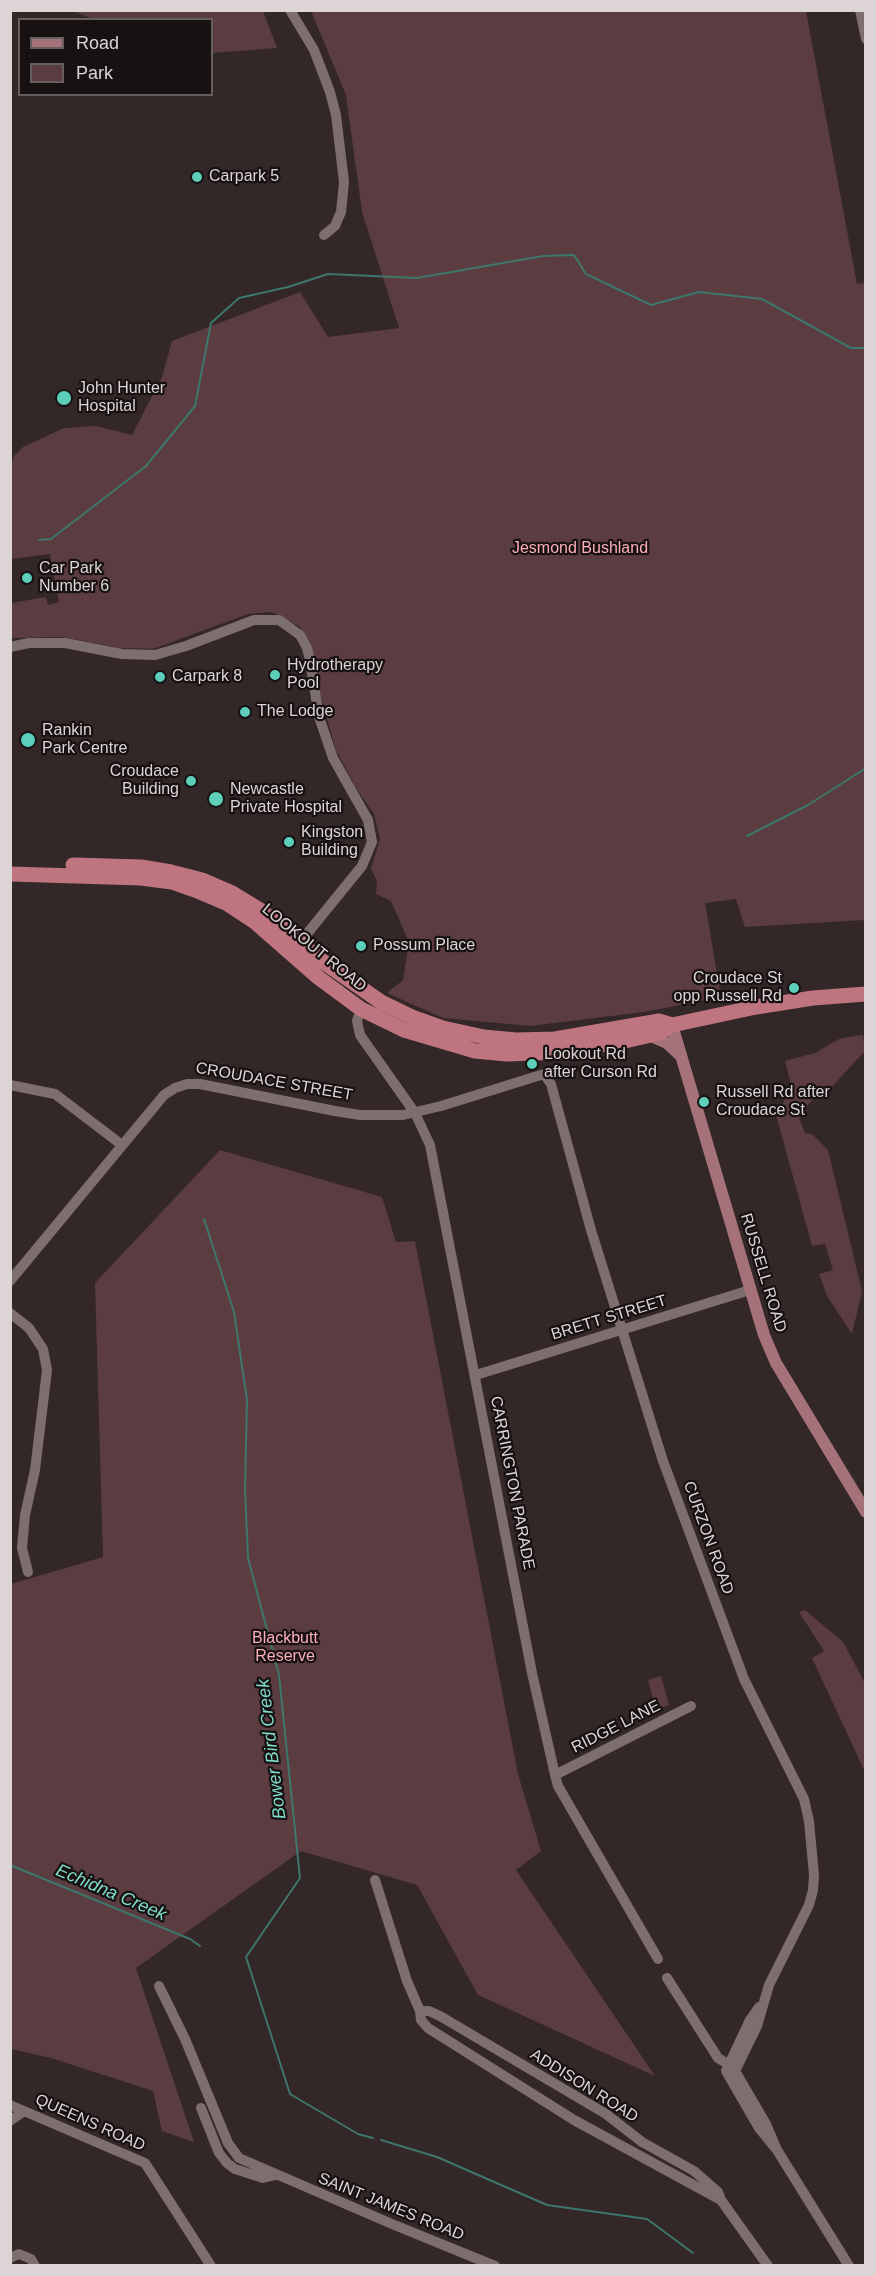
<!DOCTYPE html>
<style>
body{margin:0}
#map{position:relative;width:876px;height:2276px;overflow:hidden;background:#332728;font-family:Helvetica,sans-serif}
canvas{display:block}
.frame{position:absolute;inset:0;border:12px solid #ddd4d5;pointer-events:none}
.legend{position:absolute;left:18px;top:18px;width:195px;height:78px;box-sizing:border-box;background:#171112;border:2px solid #665f60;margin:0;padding:8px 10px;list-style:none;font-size:18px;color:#ddd4d5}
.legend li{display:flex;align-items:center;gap:12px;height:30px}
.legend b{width:30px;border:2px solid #665f60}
</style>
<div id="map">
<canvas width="876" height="2276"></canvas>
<div class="frame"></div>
<ul class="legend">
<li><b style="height:8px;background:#a57279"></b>Road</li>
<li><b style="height:16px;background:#5b3c40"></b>Park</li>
</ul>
</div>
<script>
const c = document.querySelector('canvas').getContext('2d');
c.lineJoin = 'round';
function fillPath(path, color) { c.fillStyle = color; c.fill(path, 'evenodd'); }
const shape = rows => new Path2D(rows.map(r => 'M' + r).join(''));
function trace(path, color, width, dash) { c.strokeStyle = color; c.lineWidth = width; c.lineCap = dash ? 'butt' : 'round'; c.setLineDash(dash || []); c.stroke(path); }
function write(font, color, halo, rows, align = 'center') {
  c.font = font + ' Helvetica,sans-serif'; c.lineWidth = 4.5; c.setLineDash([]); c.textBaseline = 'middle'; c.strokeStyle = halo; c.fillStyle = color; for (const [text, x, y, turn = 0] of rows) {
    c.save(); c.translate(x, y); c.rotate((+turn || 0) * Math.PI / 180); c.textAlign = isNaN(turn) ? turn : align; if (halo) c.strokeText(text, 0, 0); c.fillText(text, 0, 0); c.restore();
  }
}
const green = shape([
 [73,11,263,11,277,48,212,53,212,20,93,19],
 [311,11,806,11,857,284,865,283,865,920,745,927,736,899,705,903,721,997,644,1012,530,1026,443,1018,387,993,403,980,409,942,391,901,376,894,377,881,371,869,380,839,374,814,356,788,336,750,321,698,311,646,300,627,272,612,248,614,153,649,120,648,62,637,11,638,11,603,46,597,48,605,59,602,50,554,11,559,10,467,14,456,23,447,64,428,96,426,132,435,162,377,172,341,300,292,328,337,399,328,362,212,346,95],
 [863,1035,865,1051,828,1091,819,1090,799,1118,805,1133,813,1135,828,1150,862,1291,852,1334,827,1296,819,1274,833,1270,825,1244,812,1246,777,1118,791,1084,785,1061,815,1053,841,1038],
 [220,1150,382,1197,396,1242,415,1241,518,1774,541,1851,516,1870,655,2076,478,1995,417,1885,301,1851,136,1968,194,2142,162,2131,153,2091,51,2058,11,2049,11,1584,103,1557,95,1283],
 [805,1610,843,1642,865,1683,865,1772,812,1658,824,1651,799,1612],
 [661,1676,669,1705,656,1709,648,1680]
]);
const stream = shape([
 [39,540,51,539,146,466,195,406,211,323,239,298,288,287,328,274,417,278,543,256,574,255,586,274,651,305,699,292,762,299,851,348,866,348],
 [747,836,808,805,866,768],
 [204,1219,234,1312,247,1400,245,1489,248,1558,279,1675,300,1878,246,1957,290,2094,358,2134,373,2138],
 [10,1865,190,1939,200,1946],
 [381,2140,437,2157,547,2205,647,2219,693,2253]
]);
const minor = shape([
 [290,10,314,50,330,92,336,115,344,182,341,212,335,226,324,235],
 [860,10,866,39],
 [10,647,29,643,65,643,122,654,155,655,186,646,254,620,279,620,300,635,307,648,310,660,319,717,333,758,368,820,372,842,362,866,297,946],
 [361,1009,357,1021,360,1035,415,1113,430,1145,532,1673,555,1775,558,1786,658,1959],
 [10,1085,55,1094,122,1145],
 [10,1281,164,1095,175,1088,187,1084,200,1084,335,1111,360,1115,403,1115,441,1106,544,1074,551,1084,591,1230,663,1461,744,1679,804,1799,809,1821,814,1875,813,1890,809,1905,769,1985,757,2026,735,2071,766,2124,777,2150],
 [10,1313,29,1328,43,1349,47,1370,35,1470,25,1515,22,1548,28,1572],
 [476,1375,750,1290],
 [555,1775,691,1706],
 [375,1880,407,1981,420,2011,421,2020,428,2028,574,2120,721,2200],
 [667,1978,718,2058,728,2064],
 [159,1986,185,2039,228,2143,239,2158,392,2224,495,2266],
 [759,2007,750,2020,726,2071,759,2128,777,2150,849,2266],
 [420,2011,429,2011,440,2016,606,2114,642,2142,694,2171,718,2192,721,2200,768,2266],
 [10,2105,145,2163,211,2266],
 [201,2108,219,2153,227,2163,235,2169,263,2178,276,2175],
 [10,2121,24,2111],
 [10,2258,19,2254,31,2259,35,2266]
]);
const major = shape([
 [672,1025,764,1335,776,1363,866,1512],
 [649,1035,667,1043,680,1055]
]);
const highway = shape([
 [73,865,141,867,171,872,202,880,232,893,263,912,325,963,381,1002,412,1017,443,1028,484,1037,516,1040,555,1039,659,1021,672,1025],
 [10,874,141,878,172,882,200,892,226,903,255,922,319,978,361,1009,404,1030,475,1051,507,1054,561,1052,629,1040,660,1033,672,1025,756,1007,813,998,866,994]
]);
const markers = [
 [197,177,6,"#5dceb9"],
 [64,398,8,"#5dceb9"],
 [27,578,6,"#5dceb9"],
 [275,675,6,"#5dceb9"],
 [160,677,6,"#5dceb9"],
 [245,712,6,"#5dceb9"],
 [28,740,8,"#5dceb9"],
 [191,781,6,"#5dceb9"],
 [216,799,8,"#5dceb9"],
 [289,842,6,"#5dceb9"],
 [361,946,6,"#5dceb9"],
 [794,988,6,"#5dceb9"],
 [532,1064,6,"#5dceb9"],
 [704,1102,6,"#5dceb9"]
];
const poiNames = [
 ["Carpark 5",209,177],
 ["John Hunter",78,389],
 ["Hospital",78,407],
 ["Car Park",39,569],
 ["Number 6",39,587],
 ["Hydrotherapy",287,666],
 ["Pool",287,684],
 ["Carpark 8",172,677],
 ["The Lodge",257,712],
 ["Rankin",42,731],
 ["Park Centre",42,749],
 ["Croudace",179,772,"right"],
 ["Building",179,790,"right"],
 ["Newcastle",230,790],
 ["Private Hospital",230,808],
 ["Kingston",301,833],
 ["Building",301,851],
 ["Possum Place",373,946],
 ["Croudace St",782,979,"right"],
 ["opp Russell Rd",782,997,"right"],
 ["Lookout Rd",544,1055],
 ["after Curson Rd",544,1073],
 ["Russell Rd after",716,1093],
 ["Croudace St",716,1111]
];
const parkNames = [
 ["Jesmond Bushland",580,549],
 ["Blackbutt",285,1639],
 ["Reserve",285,1657]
];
const streetNames = [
 ["LOOKOUT ROAD",314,948,39],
 ["CROUDACE STREET",274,1082,10],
 ["RUSSELL ROAD",763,1273,73],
 ["BRETT STREET",609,1318,-17],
 ["CARRINGTON PARADE",512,1483,79],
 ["CURZON ROAD",708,1538,70],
 ["RIDGE LANE",616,1727,-27],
 ["ADDISON ROAD",584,2086,32],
 ["QUEENS ROAD",90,2123,24],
 ["SAINT JAMES ROAD",391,2207,22]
];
const waterNames = [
 ["Bower Bird Creek",272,1749,-97],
 ["Echidna Creek",111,1893,23]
];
fillPath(green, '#5b3c40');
trace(stream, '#3d776b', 2);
trace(minor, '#7d6e6f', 10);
trace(major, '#a57279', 12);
trace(highway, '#bf757f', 15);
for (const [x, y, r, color] of markers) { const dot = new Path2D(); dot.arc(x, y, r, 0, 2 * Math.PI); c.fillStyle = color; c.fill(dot); trace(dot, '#171112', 2); }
write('16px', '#ddd4d5', '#171112', poiNames, 'left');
write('16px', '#fdaeb7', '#171112', parkNames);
write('16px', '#ddd4d5', '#171112', streetNames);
write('italic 18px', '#7fdcc9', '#171112', waterNames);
</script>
